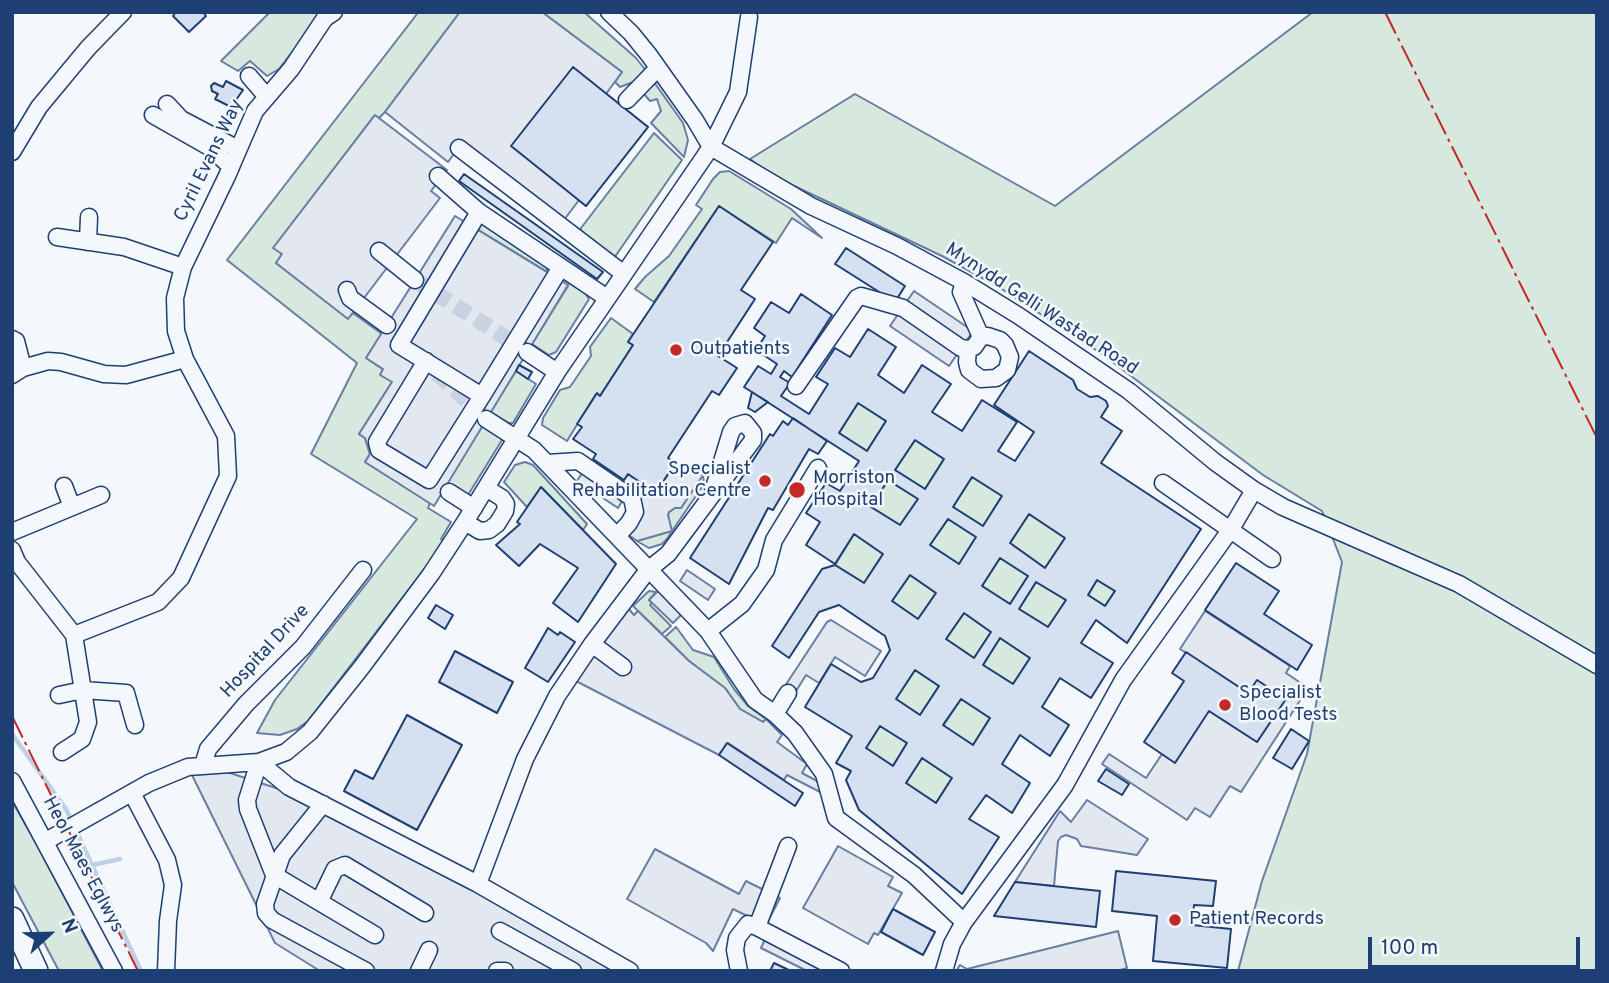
<!DOCTYPE html>
<style>
body{margin:0}
#map{position:relative;width:1609px;height:983px;overflow:hidden;background:#f4f7fb;font-family:Overpass,sans-serif}
canvas{display:block}
.frame{position:absolute;inset:0;border:14px solid #1d3f73;pointer-events:none}
.north{position:absolute;left:14px;top:899px;width:70px;height:70px;-webkit-text-stroke:5px #f4f7fb;paint-order:stroke;rotate:68deg;font-size:19px;font-weight:700;line-height:28px;text-align:center;color:#1d3f73}
.north::after{content:'';display:block;margin:auto;width:24px;height:32px;background:#1d3f73;clip-path:polygon(50% 0,100% 100%,50% 72%,0 100%)}
.scale{position:absolute;left:1368px;top:937px;width:212px;height:32px;box-sizing:border-box;border:4px solid #1d3f73;border-top:0;padding-left:9px;font-size:21px;line-height:24px;white-space:nowrap;color:#1d3f73;-webkit-text-stroke:5px #f4f7fb;paint-order:stroke}
</style>
<div id="map">
<canvas width="1609" height="983"></canvas>
<div class="frame"></div>
<div class="north">N</div>
<div class="scale">100 m</div>
</div>
<script>
const c = document.querySelector('canvas').getContext('2d');
c.lineJoin = 'round';
function fillPath(path, color) { c.fillStyle = color; c.fill(path, 'evenodd'); }
const shape = rows => new Path2D(rows.map(r => 'M' + r).join(''));
function trace(path, color, width, dash) { c.strokeStyle = color; c.lineWidth = width; c.lineCap = dash ? 'butt' : 'round'; c.setLineDash(dash || []); c.stroke(path); }
function write(font, color, halo, rows, align = 'center') {
  c.font = font + ' Overpass,sans-serif'; c.lineWidth = 5; c.setLineDash([]); c.textBaseline = 'middle'; c.strokeStyle = halo; c.fillStyle = color; for (const [text, x, y, turn = 0] of rows) {
    c.save(); c.translate(x, y); c.rotate((+turn || 0) * Math.PI / 180); c.textAlign = isNaN(turn) ? turn : align; if (halo) c.strokeText(text, 0, 0); c.fillText(text, 0, 0); c.restore();
  }
}
const green = shape([
 [270,12,323,12,279,69,267,76,250,61,238,71,221,61,270,12],
 [416,12,460,12,385,112,379,118,374,116,274,247,282,254,276,263,348,318,353,313,382,334,366,358,384,370,392,382,359,434,365,438,370,454,365,462,430,503,428,508,451,522,441,539,445,542,308,721,297,729,280,735,257,733,275,700,417,519,311,454,357,363,227,260,417,14,416,12],
 [542,12,584,12,636,58,647,72,641,79,620,87,615,82,622,72,542,12],
 [1313,12,1597,12,1597,971,1238,971,1262,881,1307,754,1342,562,1322,511,1263,475,1099,352,997,286,942,256,771,175,750,159,855,94,1055,206,1313,12],
 [654,82,683,123,688,140,684,157,651,123,661,111,657,99,650,101,644,94,654,82],
 [654,133,682,160,612,261,580,232,581,228,654,133],
 [729,171,791,209,822,238,792,218,776,243,719,206,654,302,635,289,645,277,669,256,702,209,696,205,713,179,720,172,729,171],
 [482,222,551,263,546,271,477,229,482,222],
 [561,278,585,293,589,299,556,352,549,355,532,344,568,286,559,280,561,278],
 [611,318,633,334,628,342,633,345,600,396,596,394,567,441,542,425,543,418,560,390,570,387,591,356,590,347,611,318],
 [516,371,536,384,513,423,509,423,490,412,516,371],
 [858,403,886,421,867,451,839,433,858,403],
 [483,425,501,437,502,440,468,495,465,496,446,484,483,425],
 [915,440,944,459,925,489,895,470,915,440],
 [525,462,533,465,587,524,583,530,541,487,527,507,504,482,515,465,525,462],
 [703,475,704,484,666,540,662,544,649,548,637,541,671,531,668,515,669,512,675,508,681,508,703,475],
 [972,477,1002,496,983,526,953,507,972,477],
 [888,480,918,499,900,525,871,507,888,480],
 [1029,514,1065,538,1045,568,1010,543,1029,514],
 [948,519,976,537,959,564,930,545,948,519],
 [854,534,883,554,864,583,835,565,854,534],
 [1000,558,1028,576,1010,604,982,586,1000,558],
 [910,575,936,593,918,619,892,601,910,575],
 [1097,580,1115,591,1105,606,1088,595,1097,580],
 [1036,582,1066,600,1048,627,1019,609,1036,582],
 [649,591,656,592,649,600,652,603,650,605,671,626,662,634,633,606,649,591],
 [964,613,991,632,974,658,946,639,964,613],
 [676,627,693,650,714,657,734,689,748,706,766,719,763,722,740,709,725,688,689,661,665,637,676,627],
 [1000,638,1030,658,1013,684,983,665,1000,638],
 [915,670,939,686,920,715,896,699,915,670],
 [961,699,990,718,973,745,943,726,961,699],
 [880,726,907,743,893,766,866,748,880,726],
 [922,758,952,778,936,803,906,783,922,758],
 [12,801,37,845,103,971,59,971,12,882,12,801]
]);
const parking = shape([
 [460,12,542,12,622,72,606,94,648,127,586,206,579,200,561,224,459,147,448,162,385,112,460,12],
 [375,115,447,170,431,191,440,198,348,319,276,263,282,254,273,248,375,115],
 [455,216,568,285,434,506,365,462,370,454,365,438,359,434,392,382,380,375,383,369,366,358,455,216],
 [914,291,973,331,949,366,890,326,914,291],
 [597,462,624,480,628,474,656,493,675,463,703,475,681,508,675,508,669,512,668,515,672,531,637,541,615,525,628,517,625,496,618,508,577,481,584,470,597,462],
 [687,570,715,589,708,600,680,581,687,570],
 [658,591,682,614,673,623,649,600,658,591],
 [628,608,634,615,638,611,689,661,725,688,740,709,763,722,766,719,782,735,777,742,807,764,802,773,817,781,822,793,787,775,784,780,728,743,719,755,576,681,628,608],
 [1205,611,1290,666,1286,673,1308,688,1241,792,1230,786,1210,817,1195,808,1187,820,1102,764,1109,754,1146,778,1162,754,1209,711,1257,742,1285,699,1248,693,1180,649,1205,611],
 [831,620,881,651,865,676,835,657,819,683,806,675,793,696,783,689,827,622,831,620],
 [221,770,285,791,445,872,617,971,320,971,275,943,190,771,221,770],
 [1087,800,1148,839,1137,855,1081,846,1077,839,1066,835,1061,837,1058,841,1054,886,1015,882,1060,811,1071,822,1087,800],
 [838,846,893,877,888,886,902,893,878,935,874,933,868,944,803,908,838,846],
 [655,849,739,894,746,881,780,898,766,925,733,909,713,951,706,943,627,899,655,849],
 [1118,931,1127,968,1117,971,956,971,960,965,967,969,1118,931],
 [766,937,824,966,822,971,807,971,761,948,766,937]
]);
const stream = shape([
 [12,734,66,809,141,971],
 [92,865,120,859]
]);
const building = shape([
 [176,12,203,12,206,16,189,32,173,16,176,12],
 [573,67,648,127,586,206,511,146,573,67],
 [226,81,243,90,231,107,215,99,218,94,212,91,211,86,214,83,223,87,226,81],
 [464,174,603,272,597,279,459,181,464,174],
 [719,206,773,242,741,290,755,299,718,356,737,368,719,395,712,391,668,458,675,463,656,493,628,474,624,480,593,459,596,454,573,439,582,427,577,424,597,393,600,396,633,345,628,342,719,206],
 [846,248,905,286,895,302,835,264,846,248],
 [801,294,832,315,792,377,784,371,780,377,790,383,781,396,809,414,828,384,816,377,835,348,850,357,868,329,896,347,878,375,904,393,922,365,951,384,932,412,962,431,982,400,1017,422,998,451,1015,461,1034,432,994,405,1029,351,1073,380,1077,389,1090,397,1098,396,1106,401,1108,406,1101,417,1122,431,1101,463,1201,529,1127,643,1096,620,1081,643,1113,663,1091,698,1060,678,1042,707,1069,725,1050,756,1020,735,1002,764,1030,783,1012,813,986,795,969,819,999,837,962,894,859,810,846,780,851,771,836,763,852,736,805,707,831,664,861,682,873,678,890,650,885,636,839,605,819,612,789,658,772,646,822,569,835,565,864,583,883,554,854,534,835,564,806,545,820,522,806,513,826,483,840,491,859,461,744,387,758,366,771,374,777,364,756,350,765,336,754,328,771,302,789,313,801,294],
 [858,403,886,421,867,451,839,433,858,403],
 [915,440,944,459,925,489,895,470,915,440],
 [972,477,1002,496,983,526,953,507,972,477],
 [888,480,918,499,900,525,871,507,888,480],
 [1029,514,1065,538,1045,568,1010,543,1029,514],
 [948,519,976,537,959,564,930,545,948,519],
 [1000,558,1028,576,1010,604,982,586,1000,558],
 [910,575,936,593,918,619,892,601,910,575],
 [1097,580,1115,591,1105,606,1088,595,1097,580],
 [1036,582,1066,600,1048,627,1019,609,1036,582],
 [964,613,991,632,974,658,946,639,964,613],
 [1000,638,1030,658,1013,684,983,665,1000,638],
 [915,670,939,686,920,715,896,699,915,670],
 [961,699,990,718,973,745,943,725,961,699],
 [880,726,907,743,893,766,866,748,880,726],
 [922,758,952,778,936,803,906,783,922,758],
 [519,365,532,372,528,379,516,371,519,365],
 [752,392,768,402,755,412,748,408,752,392],
 [793,418,827,441,818,454,809,449,773,510,768,508,729,584,690,558,770,434,773,436,783,421,788,425,793,418],
 [541,487,616,564,578,622,553,603,578,568,540,544,519,566,496,545,520,524,517,522,541,487],
 [1236,563,1279,591,1264,614,1312,645,1297,670,1205,610,1236,563],
 [436,605,453,615,445,629,428,618,436,605],
 [548,628,558,635,560,632,575,642,548,682,525,668,548,628],
 [455,651,513,682,497,713,439,682,455,651],
 [1186,652,1248,693,1257,680,1286,699,1257,742,1209,711,1175,763,1144,742,1184,681,1172,673,1186,652],
 [407,715,462,745,417,830,344,791,355,770,373,779,407,715],
 [1291,729,1309,741,1292,769,1273,758,1291,729],
 [727,743,803,793,795,806,719,755,727,743],
 [1106,769,1129,784,1122,795,1098,781,1106,769],
 [1116,871,1216,881,1213,906,1194,905,1192,925,1231,929,1227,968,1153,961,1157,916,1112,911,1116,871],
 [1015,882,1100,891,1096,927,994,916,1015,882],
 [893,909,935,932,923,955,881,932,893,909],
 [774,963,791,971,770,971,774,963]
]);
const minorTunnel = shape([
 [415,280,525,350],
 [437,373,484,417]
]);
const minor = shape([
 [609,12,631,33,649,55,695,120,711,147,811,206,897,246,964,282,1019,316,1129,391,1215,462,1254,490,1283,507,1459,584,1597,665],
 [249,76,267,97],
 [627,100,658,68],
 [167,104,181,119,238,149],
 [153,115,211,148,231,167],
 [459,148,624,274],
 [12,152,39,107,88,48,123,12],
 [438,176,479,212,607,298],
 [479,212,399,345,482,396,561,267],
 [57,237,124,247,183,267],
 [88,242,89,217],
 [379,251,415,280],
 [964,282,961,292,981,337],
 [347,290,350,298,387,325],
 [12,339,16,341,23,368],
 [527,352,557,372],
 [185,359,176,331,175,298,183,267,227,176,255,111,291,69,325,18,334,12],
 [426,361,377,442,379,450,429,480,482,396],
 [12,375,23,368,48,361,61,362,104,374,126,375,185,359,226,436,228,476,181,578,158,602,74,635],
 [796,386,857,298,861,296,903,308,961,348,968,349,974,347,981,337,988,336,1000,340,1005,345,1010,357,1007,370,996,378,981,379,969,370,967,362,968,349],
 [486,419,534,450,708,631,755,700,775,714],
 [547,463,578,461,632,498,635,512,629,523,617,536],
 [1163,483,1272,559],
 [64,486,72,507],
 [449,492,474,508],
 [465,522,480,531,489,530,497,524,505,511,506,504,502,498,486,488],
 [12,532,101,495],
 [12,550,17,562,74,635,88,722,82,739,62,752],
 [708,631,742,604,766,570,774,540,818,468],
 [592,644,623,667],
 [788,693,775,714,795,733,824,774,836,818,914,875,964,922],
 [59,695,83,690,126,693,135,725],
 [259,762,289,787,478,884,630,971],
 [259,762,247,800,248,809,274,875,375,935],
 [203,765,208,749,246,704,303,647,363,570],
 [12,781,114,971],
 [132,793,167,860,173,885,168,921,166,971],
 [323,804,282,855,265,904,266,913,272,920,366,971],
 [46,841,149,783,188,767,259,762,286,752,310,732,361,668,431,574,465,522,557,372,711,147,738,92,749,17],
 [478,884,525,759,557,696,592,644,648,570,668,554,753,440,753,433,745,423,735,426,731,432,713,491],
 [319,902,335,869,345,865,425,913],
 [757,927,788,846],
 [500,931,573,971],
 [419,971,429,950],
 [497,971,505,971],
 [739,971,735,950,737,938,748,924,757,927,841,971],
 [944,971,952,944,964,922,1065,785,1123,680,1231,529,1254,490]
]);
const highway = shape([
 [12,919,36,971]
]);
const power = shape([
 [1385,12,1597,438],
 [12,716,138,971]
]);
const markers = [
 [676,350,7,"#c62828"],
 [765,481,7,"#c62828"],
 [797,490,9,"#c62828"],
 [1225,705,7,"#c62828"],
 [1175,920,7,"#c62828"]
];
const streetNames = [
 ["Cyril Evans Way",210,161,-64],
 ["Mynydd Gelli Wastad Road",1041,310,33],
 ["Hospital Drive",266,652,-47],
 ["Heol Maes Eglwys",82,865,62]
];
const poiNames = [
 ["Outpatients",690,350],
 ["Specialist",751,470,"right"],
 ["Rehabilitation Centre",751,492,"right"],
 ["Morriston",813,479],
 ["Hospital",813,501],
 ["Specialist",1239,694],
 ["Blood Tests",1239,716],
 ["Patient Records",1189,920]
];
fillPath(green, '#d7e8df');
trace(green, '#687fa3', 2);
fillPath(parking, '#e3e8f0');
trace(parking, '#687fa3', 2);
trace(stream, '#bed0e5', 4.5);
fillPath(building, '#d5e0f0');
trace(building, '#1d3f73', 2);
trace(minorTunnel, '#c9d2e0', 16, [16, 8]);
trace(minor, '#1d3f73', 19);
trace(highway, '#1d3f73', 26);
trace(minor, '#f4f7fb', 16);
trace(highway, '#f4f7fb', 23);
trace(power, '#c62828', 2, [24, 5, 3.5, 5]);
for (const [x, y, r, color] of markers) { const dot = new Path2D(); dot.arc(x, y, r, 0, 2 * Math.PI); c.fillStyle = color; c.fill(dot); trace(dot, '#f4f7fb', 2.5); }
write('19px', '#1d3f73', '#f4f7fb', streetNames);
write('19px', '#1d3f73', '#f4f7fb', poiNames, 'left');
</script>
